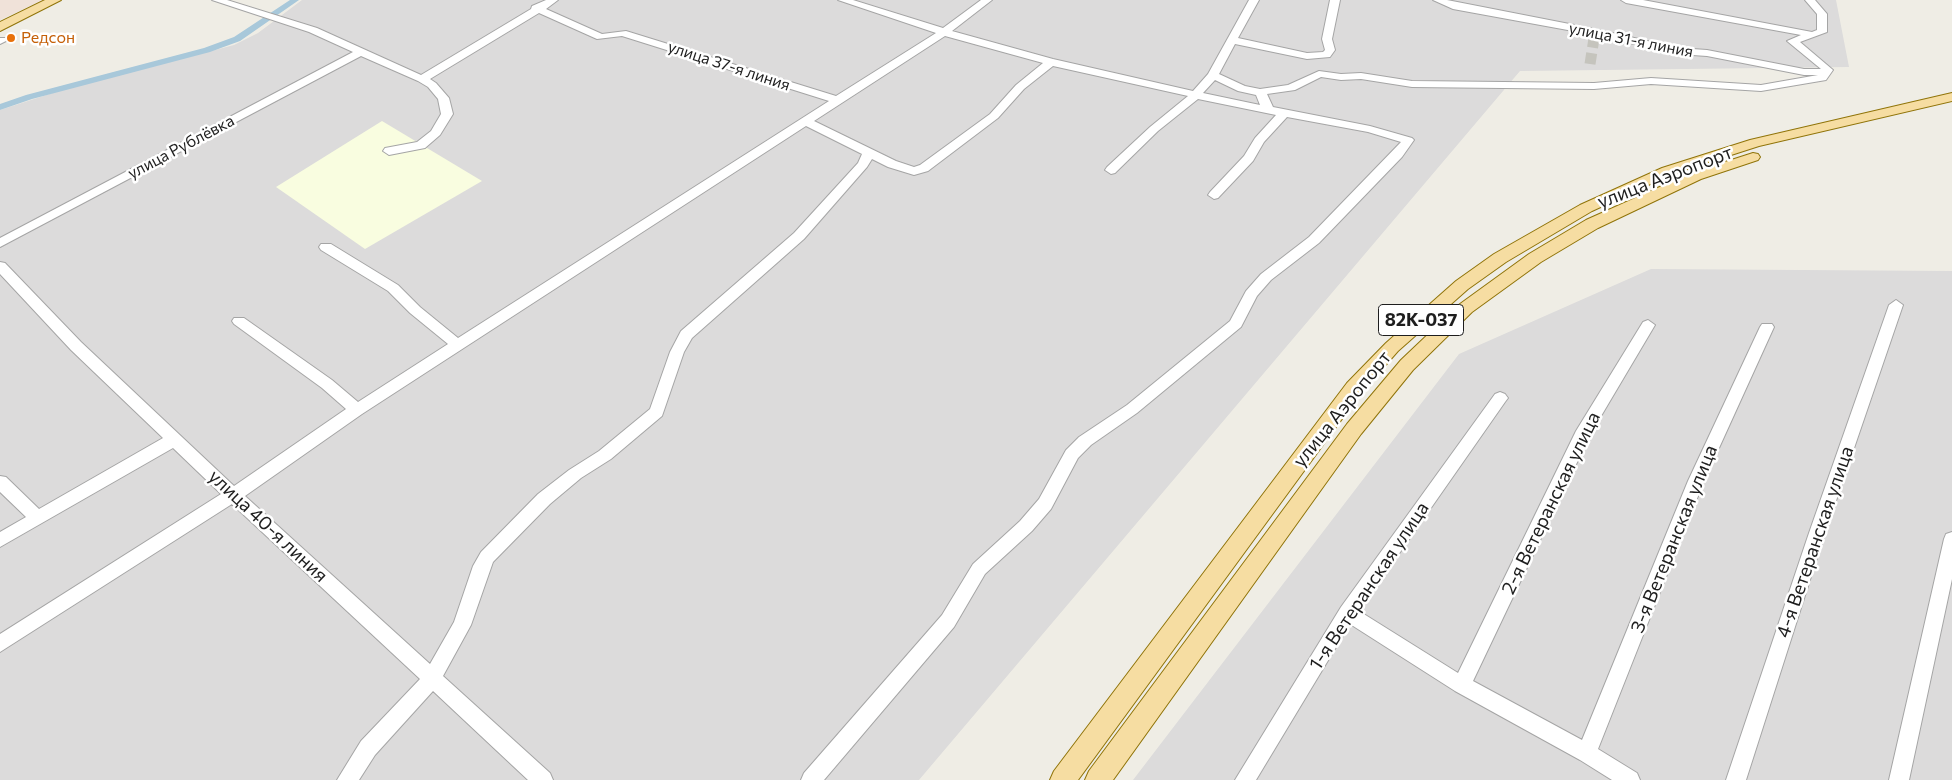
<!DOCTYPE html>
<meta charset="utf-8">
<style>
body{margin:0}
canvas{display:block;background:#efede5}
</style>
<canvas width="1952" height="780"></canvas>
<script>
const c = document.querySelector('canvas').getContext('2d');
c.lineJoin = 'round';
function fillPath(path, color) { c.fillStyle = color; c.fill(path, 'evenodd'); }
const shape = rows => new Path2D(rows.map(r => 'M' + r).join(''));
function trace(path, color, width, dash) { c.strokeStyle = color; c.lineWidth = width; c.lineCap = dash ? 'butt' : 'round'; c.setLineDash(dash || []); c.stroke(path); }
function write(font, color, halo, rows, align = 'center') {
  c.font = font + ' Commissioner,sans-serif'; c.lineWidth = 5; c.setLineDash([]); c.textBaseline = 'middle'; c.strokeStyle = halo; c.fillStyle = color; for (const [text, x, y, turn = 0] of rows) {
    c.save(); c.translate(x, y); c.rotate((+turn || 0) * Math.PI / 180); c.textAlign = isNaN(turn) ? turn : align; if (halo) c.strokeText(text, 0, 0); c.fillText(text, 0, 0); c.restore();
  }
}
const residential = shape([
 [302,0,1836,0,1849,67,1520,71,919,780,0,780,0,110,59,91,234,45,258,33],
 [1651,269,1952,271,1952,780,1133,780,1459,354]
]);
const education = shape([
 [382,121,482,181,365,249,276,187]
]);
const military = shape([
 [0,0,43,0,0,20]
]);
const canal = shape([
 [290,0,299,0,240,41,210,52,32,99,0,110,0,104,26,95,204,48,234,37,290,0]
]);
const minorTunnel = shape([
 [1590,64,1595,32]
]);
const minor = shape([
 [212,0,227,0,317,28,421,75,531,9,532,6,546,0,558,0,546,9,602,34,626,31,836,96,936,33,838,0,853,0,943,28,981,0,992,0,952,31,1053,59,1193,91,1208,74,1249,0,1259,0,1238,38,1307,53,1323,52,1325,50,1322,39,1330,0,1340,0,1332,39,1335,50,1330,57,1307,59,1235,44,1219,74,1245,86,1260,89,1288,85,1319,71,1341,74,1361,73,1412,81,1594,83,1651,78,1761,85,1818,75,1804,75,1707,56,1678,54,1595,35,1453,9,1433,0,1447,0,1595,29,1678,48,1707,50,1804,69,1821,69,1787,41,1801,35,1626,3,1621,0,1643,0,1812,32,1817,30,1817,14,1805,0,1815,0,1827,14,1827,32,1800,42,1833,70,1826,80,1761,91,1651,84,1594,89,1412,87,1361,79,1341,80,1321,77,1295,90,1267,94,1273,107,1370,126,1412,138,1414,140,1402,157,1319,243,1271,280,1257,296,1241,327,1137,413,1091,445,1078,458,1051,509,1032,531,985,574,954,627,824,780,801,780,804,773,942,615,973,564,1020,521,1039,499,1066,450,1079,437,1127,405,1230,321,1246,291,1261,274,1309,237,1401,142,1368,132,1287,117,1264,142,1253,161,1218,198,1214,199,1208,195,1210,192,1244,156,1255,138,1276,115,1198,99,1158,131,1115,173,1111,174,1105,170,1107,167,1150,127,1188,96,1053,66,1024,89,998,118,928,171,914,175,888,167,872,159,867,167,804,239,692,338,684,352,662,416,611,459,581,478,550,504,493,562,471,625,443,676,550,773,553,780,528,780,433,691,375,755,359,780,337,780,361,741,420,679,232,504,0,652,0,634,221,494,173,448,0,547,0,532,26,517,0,492,0,476,6,477,39,509,163,438,71,350,0,274,0,262,5,263,81,342,234,486,346,409,322,388,234,324,232,321,234,318,244,318,332,380,358,402,448,344,410,313,388,291,321,250,319,247,321,244,331,244,398,285,420,307,458,338,829,101,622,36,597,39,539,13,430,79,436,83,449,98,453,114,440,135,425,148,389,155,383,151,385,148,417,142,431,131,441,114,438,99,428,87,418,81,361,56,0,247,0,238,353,52,309,32,212,0],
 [945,36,1043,63,1016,85,990,114,920,165,914,167,896,161,814,121,945,36],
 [1215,80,1238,91,1256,95,1260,105,1203,93,1215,80],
 [806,126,862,154,858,163,794,233,681,331,670,352,650,409,599,451,569,470,538,494,481,552,473,566,454,622,430,664,245,496,362,414,806,126],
 [0,38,7,38,8,40,0,44,0,38],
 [1896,300,1903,305,1825,533,1746,780,1726,780,1809,533,1889,305,1896,300],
 [1648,320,1655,325,1591,433,1473,681,1582,740,1688,481,1760,327,1762,324,1772,324,1774,327,1704,481,1598,749,1637,773,1640,780,1612,780,1580,760,1455,691,1350,624,1256,780,1235,780,1341,607,1495,394,1500,392,1505,394,1508,398,1505,402,1359,611,1458,673,1576,431,1643,322,1648,320],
 [1952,532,1952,579,1909,780,1889,780,1944,539,1946,534,1952,532]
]);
const major = shape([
 [45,0,61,0,0,31,0,22,45,0],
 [1952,93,1952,101,1759,146,1672,174,1592,211,1506,262,1468,289,1398,351,1361,393,1078,780,1050,780,1054,771,1347,383,1386,343,1456,281,1494,254,1580,205,1662,168,1750,140,1952,93],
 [1753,153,1758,154,1760,157,1758,160,1701,179,1598,228,1541,262,1472,312,1413,370,1361,434,1113,780,1085,780,1089,771,1347,424,1401,360,1460,304,1529,254,1586,220,1691,173,1753,153]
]);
const markers = [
 [11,38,5,"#e8710a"]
];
const farFoodnames = [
 ["Редсон",21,38]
];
const farStreetnames = [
 ["улица 31-я линия",1631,40,11],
 ["улица 37-я линия",729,66,18],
 ["улица Рублёвка",181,147,-28]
];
const shields = [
 [1421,320,85]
];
const shieldNames = [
 ["82К-037",1421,320]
];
const streetNames = [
 ["улица Аэропорт",1665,177,-21],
 ["улица Аэропорт",1342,409,-51],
 ["2-я Ветеранская улица",1551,503,-64],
 ["улица 40-я линия",268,526,43],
 ["3-я Ветеранская улица",1674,539,-68],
 ["4-я Ветеранская улица",1815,542,-71],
 ["1-я Ветеранская улица",1369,586,-56]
];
fillPath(residential, '#dcdbdb');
fillPath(education, '#f9fde0');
fillPath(military, '#f0e2d9');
fillPath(canal, '#a8c8da');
trace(minorTunnel, '#c5c4bd', 11, [11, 5.5]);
trace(minor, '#a5a5a5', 2);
trace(major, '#907409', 2);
fillPath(minor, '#fff');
fillPath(major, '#f6dda2');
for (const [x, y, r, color] of markers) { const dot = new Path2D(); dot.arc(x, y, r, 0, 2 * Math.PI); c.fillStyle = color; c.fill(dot); trace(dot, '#fff', 2); }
write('16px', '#c56008', '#fff', farFoodnames, 'left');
write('16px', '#1e1e1e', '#fff', farStreetnames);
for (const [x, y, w] of shields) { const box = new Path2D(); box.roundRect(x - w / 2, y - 15.5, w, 31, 4); c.fillStyle = '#fff'; c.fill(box); trace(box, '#1e1e1e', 1); }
write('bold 18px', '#1e1e1e', null, shieldNames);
write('19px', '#1e1e1e', '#fff', streetNames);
</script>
